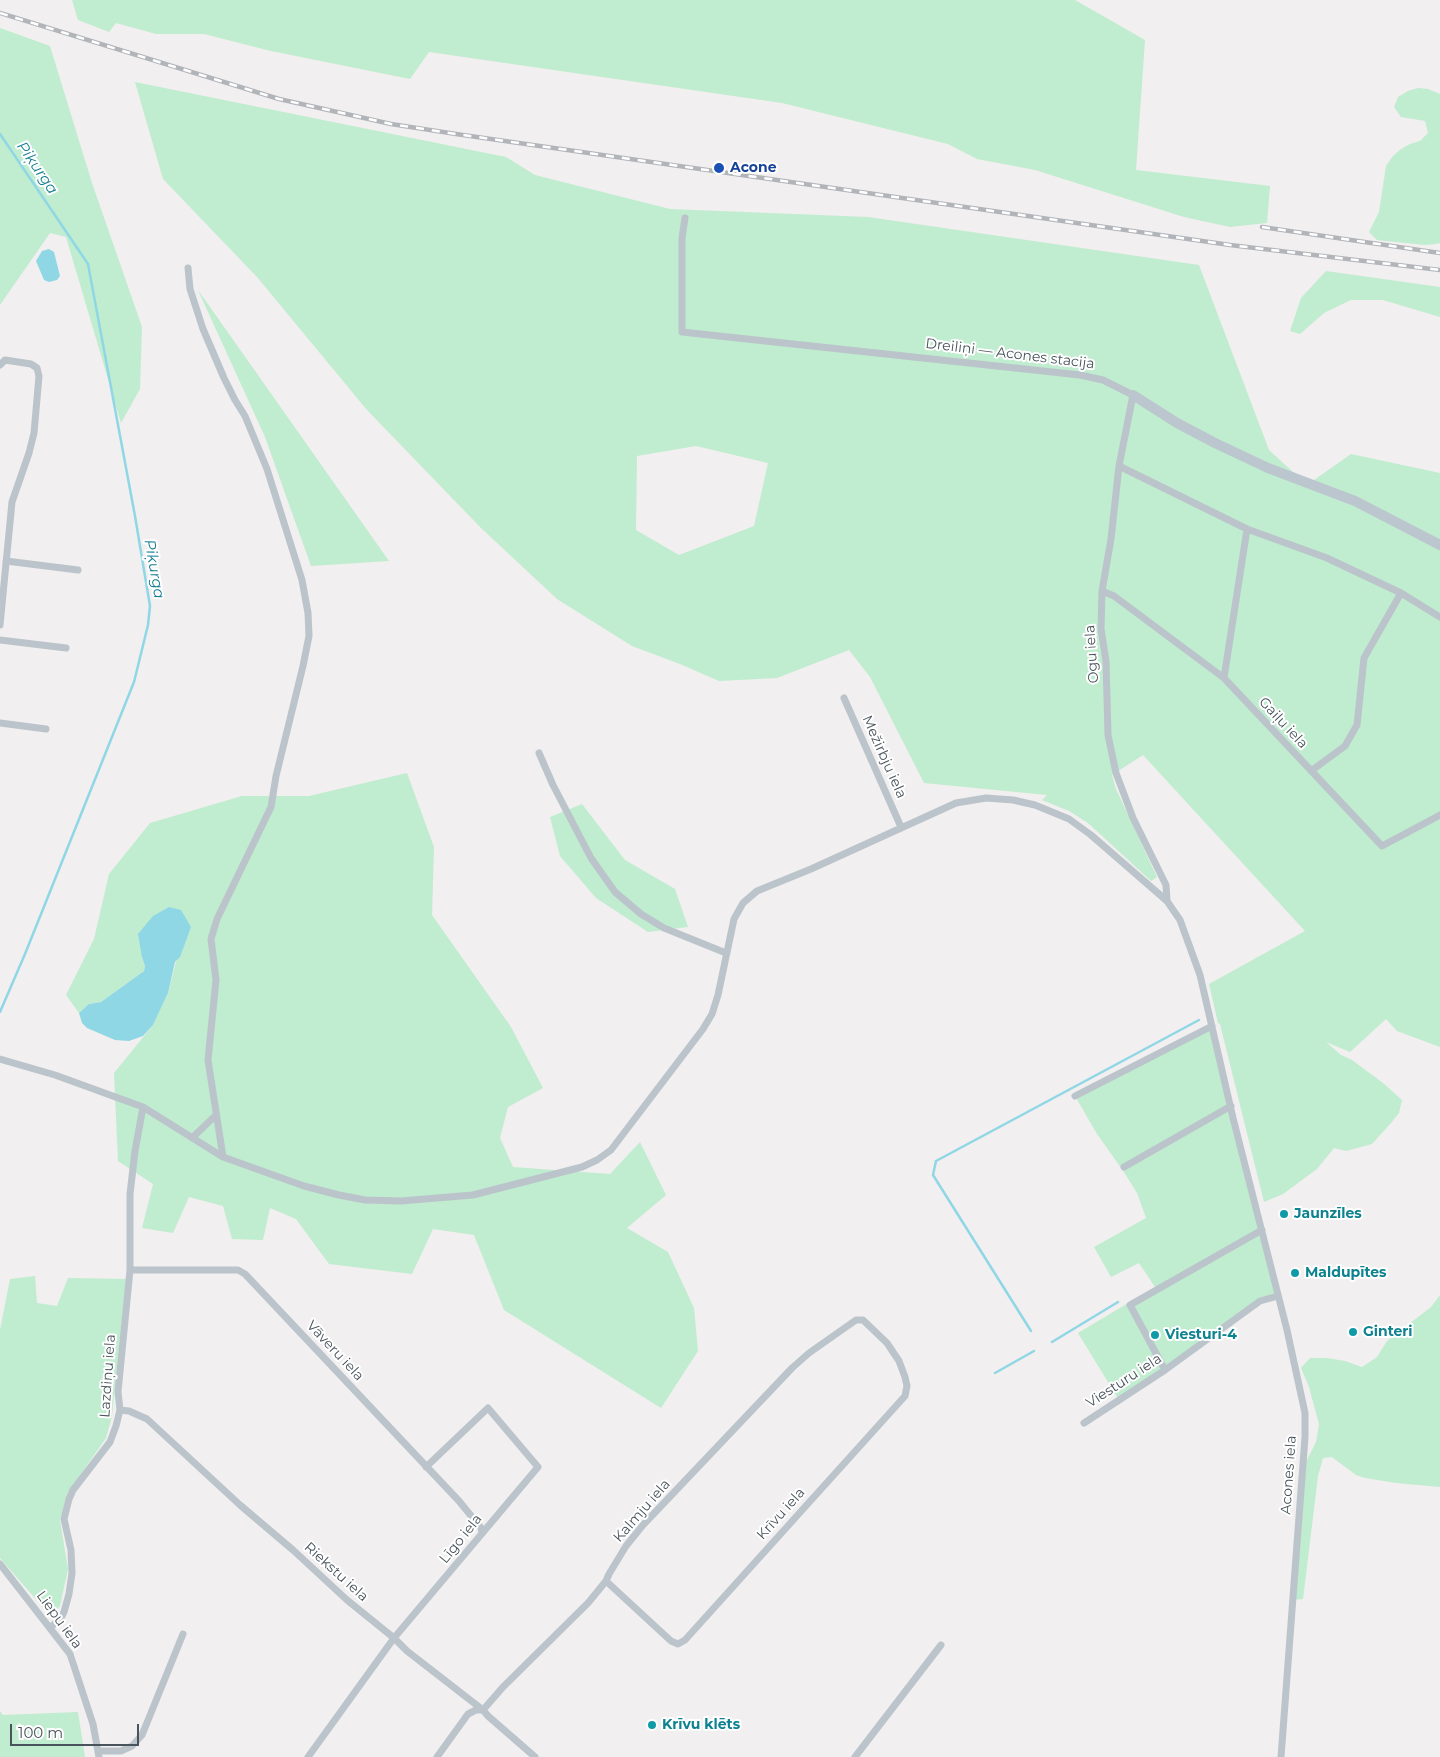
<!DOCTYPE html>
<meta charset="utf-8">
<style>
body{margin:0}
#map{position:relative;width:1440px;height:1757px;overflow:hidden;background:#f1efef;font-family:Montserrat,sans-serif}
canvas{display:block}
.scale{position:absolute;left:10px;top:1724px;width:129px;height:22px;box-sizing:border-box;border:2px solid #48535b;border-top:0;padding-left:6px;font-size:15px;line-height:18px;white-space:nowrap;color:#48535b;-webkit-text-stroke:4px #fff;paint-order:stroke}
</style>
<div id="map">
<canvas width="1440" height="1757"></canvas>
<div class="scale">100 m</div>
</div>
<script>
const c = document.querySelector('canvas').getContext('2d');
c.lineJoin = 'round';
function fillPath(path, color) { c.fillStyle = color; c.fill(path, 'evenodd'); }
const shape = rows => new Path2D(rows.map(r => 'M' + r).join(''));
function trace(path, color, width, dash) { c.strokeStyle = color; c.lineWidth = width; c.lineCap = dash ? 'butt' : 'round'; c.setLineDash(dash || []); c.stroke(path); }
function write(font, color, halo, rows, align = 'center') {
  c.font = font + ' Montserrat,sans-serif'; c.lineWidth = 4; c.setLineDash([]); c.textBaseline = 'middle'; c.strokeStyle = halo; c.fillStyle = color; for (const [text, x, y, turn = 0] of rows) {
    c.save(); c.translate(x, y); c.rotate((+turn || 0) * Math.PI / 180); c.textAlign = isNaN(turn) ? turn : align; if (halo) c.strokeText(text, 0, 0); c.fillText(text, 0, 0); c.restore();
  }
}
const green = shape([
 [72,0,1075,0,1145,40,1136,170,1270,186,1267,223,1230,227,1184,217,1035,170,977,159,948,144,782,103,429,52,410,79,271,51,204,34,156,34,116,23,109,32,78,20],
 [0,28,50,46,92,183,142,327,140,389,121,423,66,237,50,233,0,305],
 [135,82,506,157,535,175,670,209,868,217,1199,265,1269,450,1307,485,1351,454,1440,473,1440,1047,1397,1031,1386,1019,1350,1052,1326,1042,1341,1055,1352,1060,1383,1083,1402,1100,1399,1113,1391,1123,1372,1144,1346,1151,1334,1148,1317,1169,1283,1194,1264,1202,1220,1024,1218,1023,1209,984,1305,931,1143,755,1112,775,1116,789,1157,877,1151,881,1088,823,1069,811,1042,800,1047,795,924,783,870,677,849,650,777,678,719,681,680,664,632,646,557,599,481,528,367,410,257,277,163,179],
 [696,446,768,463,754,526,679,555,636,530,637,456],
 [1418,88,1428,89,1440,94,1440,243,1436,244,1425,245,1377,240,1369,232,1379,212,1386,166,1393,156,1401,149,1410,144,1420,141,1428,133,1425,121,1401,117,1394,107,1398,97,1408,91],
 [1326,271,1440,287,1440,317,1383,300,1351,300,1324,313,1300,334,1290,331,1301,298],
 [198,290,389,561,311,566,265,437],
 [407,773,434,847,432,915,511,1027,543,1088,508,1107,500,1138,513,1167,610,1174,640,1142,666,1195,627,1228,668,1252,694,1308,698,1351,661,1408,504,1310,474,1235,433,1229,412,1274,329,1264,296,1219,270,1208,263,1240,232,1239,223,1206,189,1197,173,1233,142,1228,153,1184,118,1161,114,1073,153,1025,168,993,176,962,180,956,142,957,145,966,144,971,101,1002,89,1004,79,1013,66,995,94,939,109,874,150,823,242,796,309,796],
 [582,804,625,860,675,889,688,927,648,932,596,898,560,856,550,817],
 [1212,1026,1278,1296,1260,1301,1119,1400,1078,1333,1155,1287,1139,1263,1111,1277,1094,1247,1146,1218,1137,1193,1124,1172,1097,1134,1075,1096],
 [35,1276,37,1303,57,1306,68,1278,126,1279,112,1416,106,1438,67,1494,60,1520,68,1569,60,1606,54,1613,46,1611,0,1558,0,1330,10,1279],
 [1440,1295,1440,1487,1396,1483,1365,1478,1356,1475,1332,1457,1323,1458,1318,1476,1303,1599,1292,1600,1306,1462,1316,1442,1319,1424,1309,1387,1301,1368,1310,1358,1327,1358,1345,1361,1362,1367,1377,1357,1387,1341,1431,1307],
 [0,1711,3,1715,78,1712,85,1757,0,1757]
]);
const water = shape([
 [49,249,54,252,60,276,57,280,49,282,44,280,36,261,42,251],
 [169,907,181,910,191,927,180,957,175,962,168,993,153,1025,143,1036,129,1041,115,1040,87,1028,82,1023,79,1013,89,1004,101,1002,144,971,145,966,142,957,138,934,153,916]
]);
const stream = shape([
 [0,134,88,264,135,516,150,606,148,625,134,682,25,954,0,1012],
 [1031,1331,933,1175,936,1161,1199,1020],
 [1052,1342,1118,1302],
 [995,1373,1034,1351]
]);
const street = shape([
 [685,218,682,238,682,332,1080,375,1103,380,1133,395,1119,466,1111,539,1102,591,1101,629,1106,661,1108,735,1116,773,1133,818,1166,885,1167,901],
 [188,268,190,289,203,329,224,378,235,400,245,416,267,469,302,580,308,613,309,636,303,666,276,776,271,807,217,919,211,939,216,980,208,1060,223,1157],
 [0,365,5,360,31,364,37,368,39,376,34,433,29,453,12,502,0,625],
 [1119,466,1247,529,1327,558,1401,593,1440,617],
 [6,561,78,570],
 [1102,591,1114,596,1224,678,1382,846,1440,815],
 [0,640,66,648],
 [1224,678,1247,529],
 [844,698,901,827],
 [0,723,46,729],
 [539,753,553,785,591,858,615,892,641,914,664,928,726,953],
 [1311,771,1345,746,1357,725,1364,658,1401,593],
 [0,1059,55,1075,143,1107,223,1157,304,1186,339,1195,365,1200,401,1201,473,1195,582,1167,597,1160,611,1150,703,1029,712,1014,718,995,734,919,743,903,757,891,811,869,956,803,986,798,1013,800,1035,805,1069,819,1091,835,1167,901,1180,920,1200,975,1233,1118,1287,1330,1305,1413,1305,1437,1281,1757],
 [1075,1096,1212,1026],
 [192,1138,216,1115],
 [1124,1167,1231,1106],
 [130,1270,238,1270,245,1274,459,1501,481,1528,482,1533],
 [1165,1370,1130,1305,1262,1230],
 [120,1410,129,1411,147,1419,240,1505,293,1550,347,1600,394,1638,407,1651,483,1710,488,1716,535,1757],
 [1084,1423,1165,1370,1260,1301,1278,1296],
 [0,1564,70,1654,93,1724,99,1757],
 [51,1627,61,1618,64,1612,69,1594,72,1573,71,1550,64,1519,69,1499,73,1490,110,1442,116,1426,120,1410,118,1392,130,1270,130,1194,135,1151,143,1107],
 [98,1751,121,1751,132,1746,142,1735,183,1634],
 [308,1757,394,1638,538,1467,488,1408,426,1467],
 [437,1757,468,1714,476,1710,483,1710,503,1687,588,1603,606,1581,609,1574,626,1546,643,1525,792,1368,809,1353,856,1320,863,1320,887,1343,899,1361,905,1377,907,1386,905,1396,685,1640,678,1644,671,1641,606,1581],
 [855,1757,941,1645]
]);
const secondary = shape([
 [1133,395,1177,423,1215,443,1268,468,1355,501,1440,545]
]);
const rail = shape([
 [0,13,279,99,391,124,456,134,1230,245,1440,270],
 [1262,227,1440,253]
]);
const markers = [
 [719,168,6,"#1a4fb4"],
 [1284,1214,5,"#0f9aa8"],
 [1295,1273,5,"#0f9aa8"],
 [1353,1332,5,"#0f9aa8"],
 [1155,1335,5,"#0f9aa8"],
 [652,1725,5,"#0f9aa8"]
];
const transitNames = [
 ["Acone",730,168]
];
const streetNames = [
 ["Dreiliņi — Acones stacija",1010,354,7],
 ["Ogu iela",1092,654,-94],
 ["Gaiļu iela",1283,723,47],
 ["Mežirbju iela",884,757,66],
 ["Vāveru iela",335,1351,47],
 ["Lazdiņu iela",108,1376,-86],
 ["Viesturu iela",1124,1381,-33],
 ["Acones iela",1289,1475,-86],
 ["Kalmju iela",642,1511,-49],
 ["Krīvu iela",781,1514,-48],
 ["Līgo iela",461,1539,-51],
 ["Riekstu iela",336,1572,42],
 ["Liepu iela",59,1620,54]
];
const cultureNames = [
 ["Jaunzīles",1294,1214],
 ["Maldupītes",1305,1273],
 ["Ginteri",1363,1332],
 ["Viesturi-4",1165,1335],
 ["Krīvu klēts",662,1725]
];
const waterNames = [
 ["Piķurga",37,168,56],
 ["Piķurga",154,569,80]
];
fillPath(green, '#c0eccf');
fillPath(water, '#90d7e6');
trace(stream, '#90d7e6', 2.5);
trace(street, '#bbc4cb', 7);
trace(secondary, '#bcc6cf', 10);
trace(rail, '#b1b4b9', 4.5);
trace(rail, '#fff', 2.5, [8]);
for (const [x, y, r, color] of markers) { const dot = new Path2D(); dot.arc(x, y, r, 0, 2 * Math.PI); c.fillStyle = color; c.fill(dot); trace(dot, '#fff', 2); }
write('bold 14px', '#164399', '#fff', transitNames, 'left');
write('14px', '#48535b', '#fff', streetNames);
write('bold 14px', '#0d838f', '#fff', cultureNames, 'left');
write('italic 15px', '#167d92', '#fff', waterNames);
</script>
